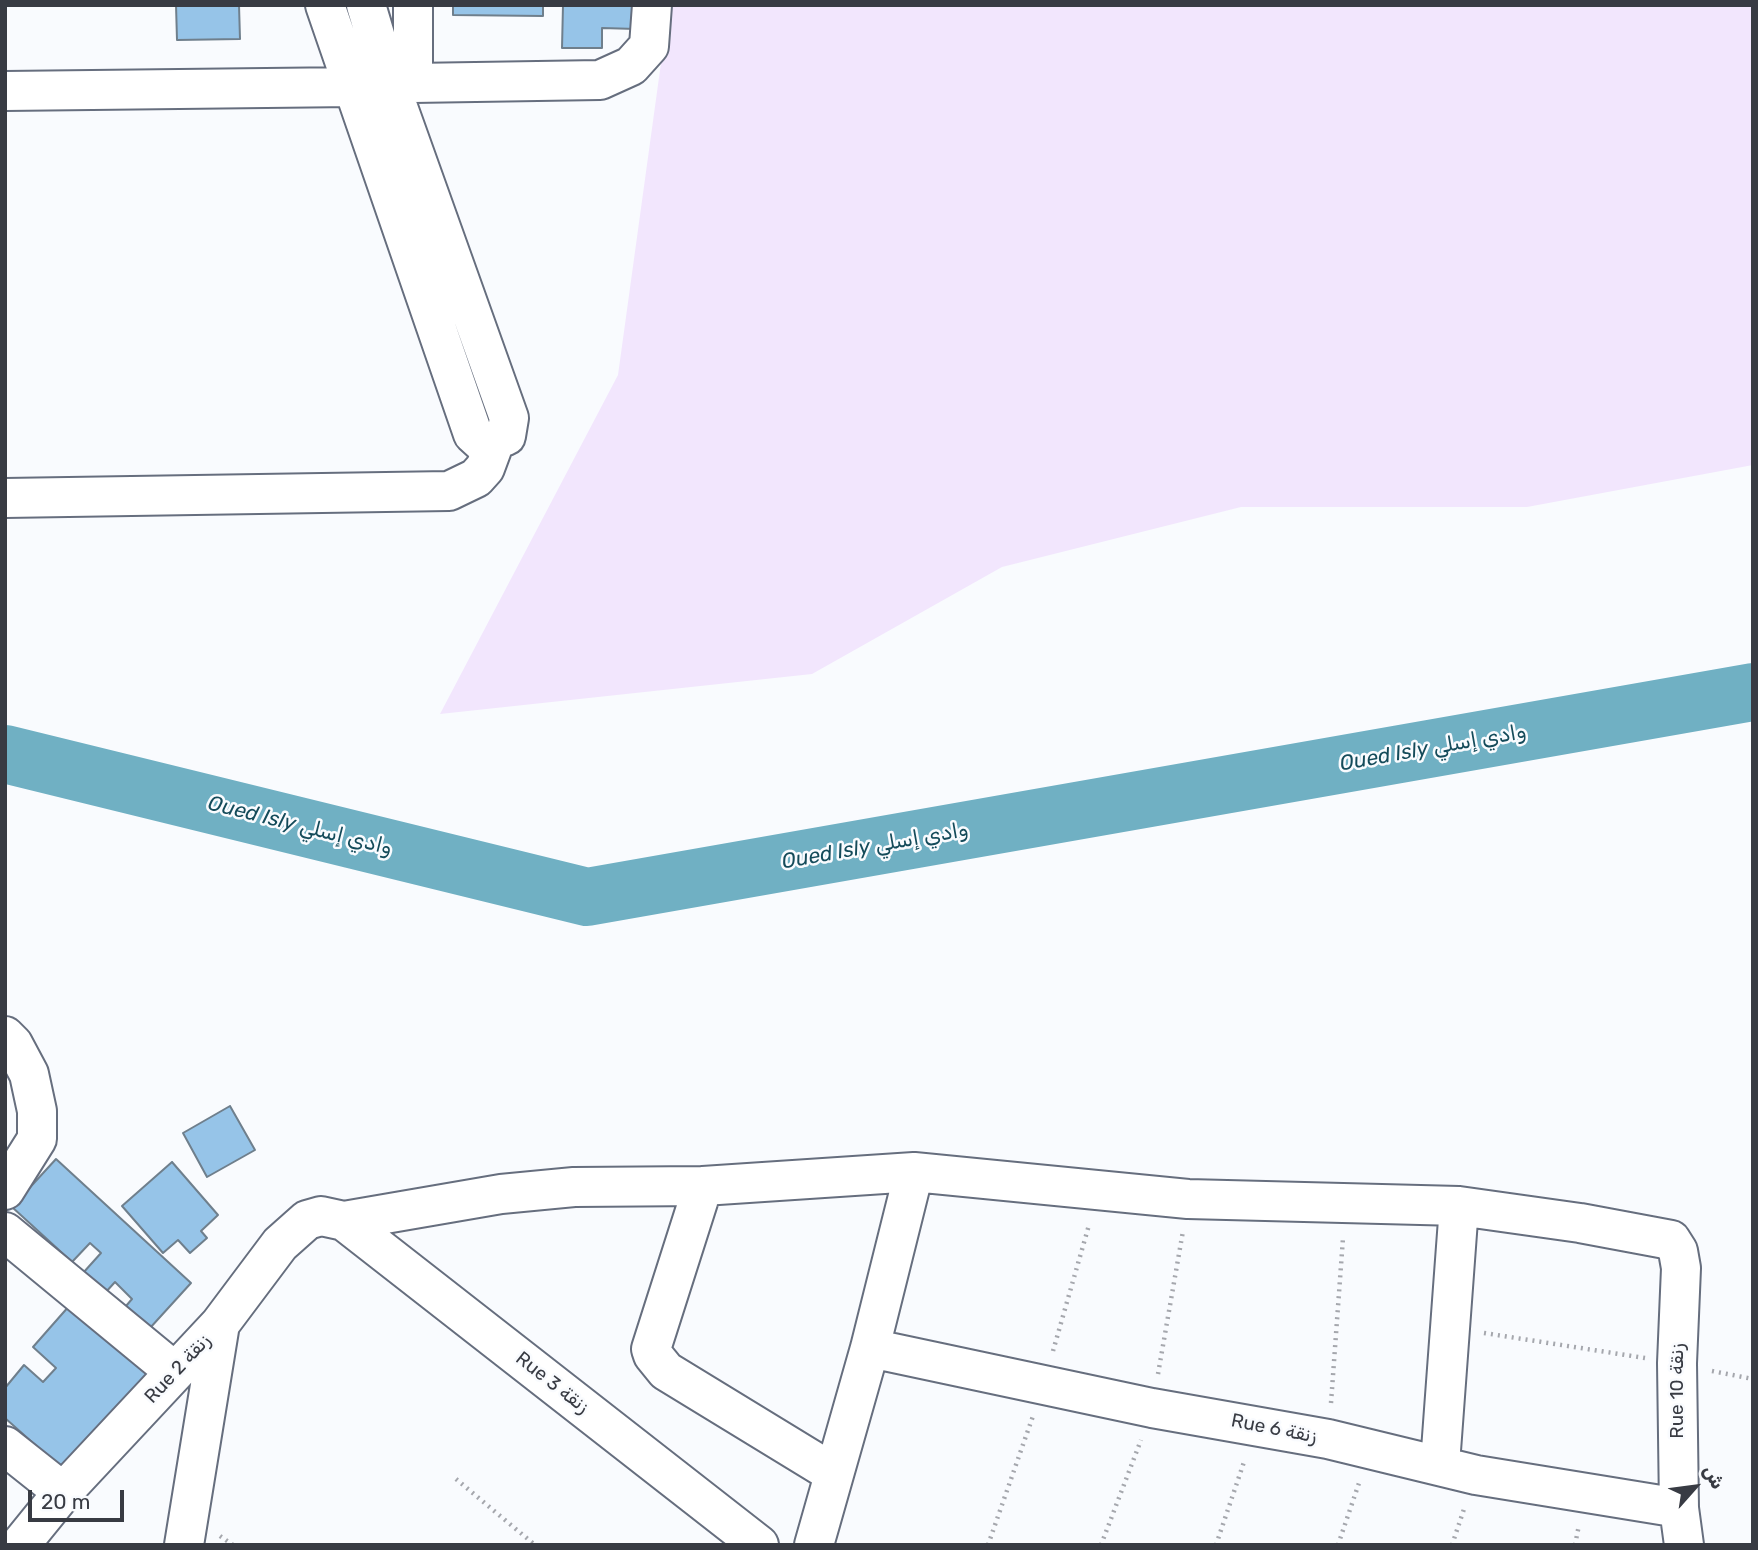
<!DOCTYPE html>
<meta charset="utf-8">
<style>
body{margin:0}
#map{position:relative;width:1758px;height:1550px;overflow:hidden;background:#f9fbfe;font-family:Rubik,Vazirmatn,sans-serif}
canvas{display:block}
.frame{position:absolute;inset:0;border:7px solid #383b43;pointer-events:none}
.north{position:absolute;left:1660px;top:1452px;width:70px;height:70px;-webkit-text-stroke:5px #f9fbfe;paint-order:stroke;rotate:62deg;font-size:19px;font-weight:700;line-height:28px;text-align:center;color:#383b43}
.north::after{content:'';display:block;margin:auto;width:24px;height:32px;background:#383b43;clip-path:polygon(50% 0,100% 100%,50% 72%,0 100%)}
.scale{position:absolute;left:28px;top:1490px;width:96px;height:32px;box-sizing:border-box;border:4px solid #383b43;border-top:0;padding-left:9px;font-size:21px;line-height:24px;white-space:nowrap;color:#383b43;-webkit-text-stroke:5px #f9fbfe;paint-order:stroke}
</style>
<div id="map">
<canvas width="1758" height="1550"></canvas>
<div class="frame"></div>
<div class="north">ش</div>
<div class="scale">20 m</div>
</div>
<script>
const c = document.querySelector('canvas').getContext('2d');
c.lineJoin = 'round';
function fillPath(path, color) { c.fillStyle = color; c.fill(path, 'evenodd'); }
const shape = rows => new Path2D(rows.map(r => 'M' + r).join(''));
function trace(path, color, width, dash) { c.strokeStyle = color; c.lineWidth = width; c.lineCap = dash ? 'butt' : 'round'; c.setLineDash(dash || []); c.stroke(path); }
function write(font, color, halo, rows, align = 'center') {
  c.font = font + ' Rubik,Vazirmatn,sans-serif'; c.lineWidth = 5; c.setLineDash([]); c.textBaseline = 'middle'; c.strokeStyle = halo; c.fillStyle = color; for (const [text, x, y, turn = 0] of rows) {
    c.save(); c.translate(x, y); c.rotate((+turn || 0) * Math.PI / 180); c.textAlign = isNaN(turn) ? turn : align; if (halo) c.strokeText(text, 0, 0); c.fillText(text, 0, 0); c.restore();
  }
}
const green = shape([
 [669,5,1753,5,1753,465,1527,507,1241,507,1002,567,812,674,440,714,618,375]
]);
const river = shape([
 [5,754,587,897,1753,692]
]);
const building = shape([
 [176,5,239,5,240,39,177,40,176,5],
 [453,5,543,5,543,16,453,15,453,5],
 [563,5,636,5,636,29,602,28,602,48,562,48,563,5],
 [230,1106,255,1150,207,1177,183,1133,230,1106],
 [56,1159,191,1283,150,1328,126,1306,132,1299,115,1282,105,1293,83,1273,101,1253,90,1243,72,1262,12,1207,56,1159],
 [172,1162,218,1215,201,1231,207,1238,190,1253,178,1240,163,1253,122,1206,172,1162],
 [77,1297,161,1372,71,1477,5,1418,5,1388,24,1365,43,1382,56,1368,33,1347,77,1297]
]);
const path = shape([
 [1484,1333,1645,1358],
 [1053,1351,1089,1225],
 [1712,1371,1753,1379],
 [1158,1374,1183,1231],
 [1331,1403,1343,1238],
 [456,1479,535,1545],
 [220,1536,233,1545],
 [988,1545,1033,1416],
 [1101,1545,1141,1440],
 [1216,1545,1245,1459],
 [1338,1545,1359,1483],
 [1452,1545,1465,1506],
 [1575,1545,1579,1525]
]);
const minor = shape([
 [325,5,473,434,484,444,506,436,509,418,390,85,366,5],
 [413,83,413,5],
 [5,91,353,87,413,83,600,80,631,66,649,46,652,5],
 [5,498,449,491,476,478,485,468,495,441],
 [5,1036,13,1044,29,1074,37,1111,37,1139,5,1190],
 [703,1186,651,1349,653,1355,666,1371,833,1473],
 [344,1221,501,1194,574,1187,703,1186,914,1172,1188,1199,1459,1206,1580,1223,1671,1240,1678,1251,1681,1268,1677,1363,1679,1508,1684,1545],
 [5,1232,175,1372],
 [870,1348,1152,1408,1328,1439,1476,1475,1679,1508],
 [5,1446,63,1492],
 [1440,1464,1459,1206],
 [20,1545,63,1492,220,1324,280,1244,307,1220,321,1216,344,1221,759,1545],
 [184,1545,220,1324],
 [814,1545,870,1348,914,1172]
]);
const streetNames = [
 ["Rue 2 زنقة",178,1369,-47],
 ["Rue 3 زنقة",552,1383,38],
 ["Rue 10 زنقة",1678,1391,-90],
 ["Rue 6 زنقة",1274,1429,11]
];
const waterNames = [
 ["Oued Isly وادي إسلي",1433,748,-10],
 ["Oued Isly وادي إسلي",300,826,14],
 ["Oued Isly وادي إسلي",875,846,-10]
];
fillPath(green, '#f2e6fd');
trace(river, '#70b0c3', 58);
fillPath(building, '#96c4e8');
trace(building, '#6f7f8c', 2);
trace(minor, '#666e7e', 42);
trace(path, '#a5a7ad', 4.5, [2, 5]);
trace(minor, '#fff', 38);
write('19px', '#383b43', '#f9fbfe', streetNames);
write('italic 21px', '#144b5a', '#f9fbfe', waterNames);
</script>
